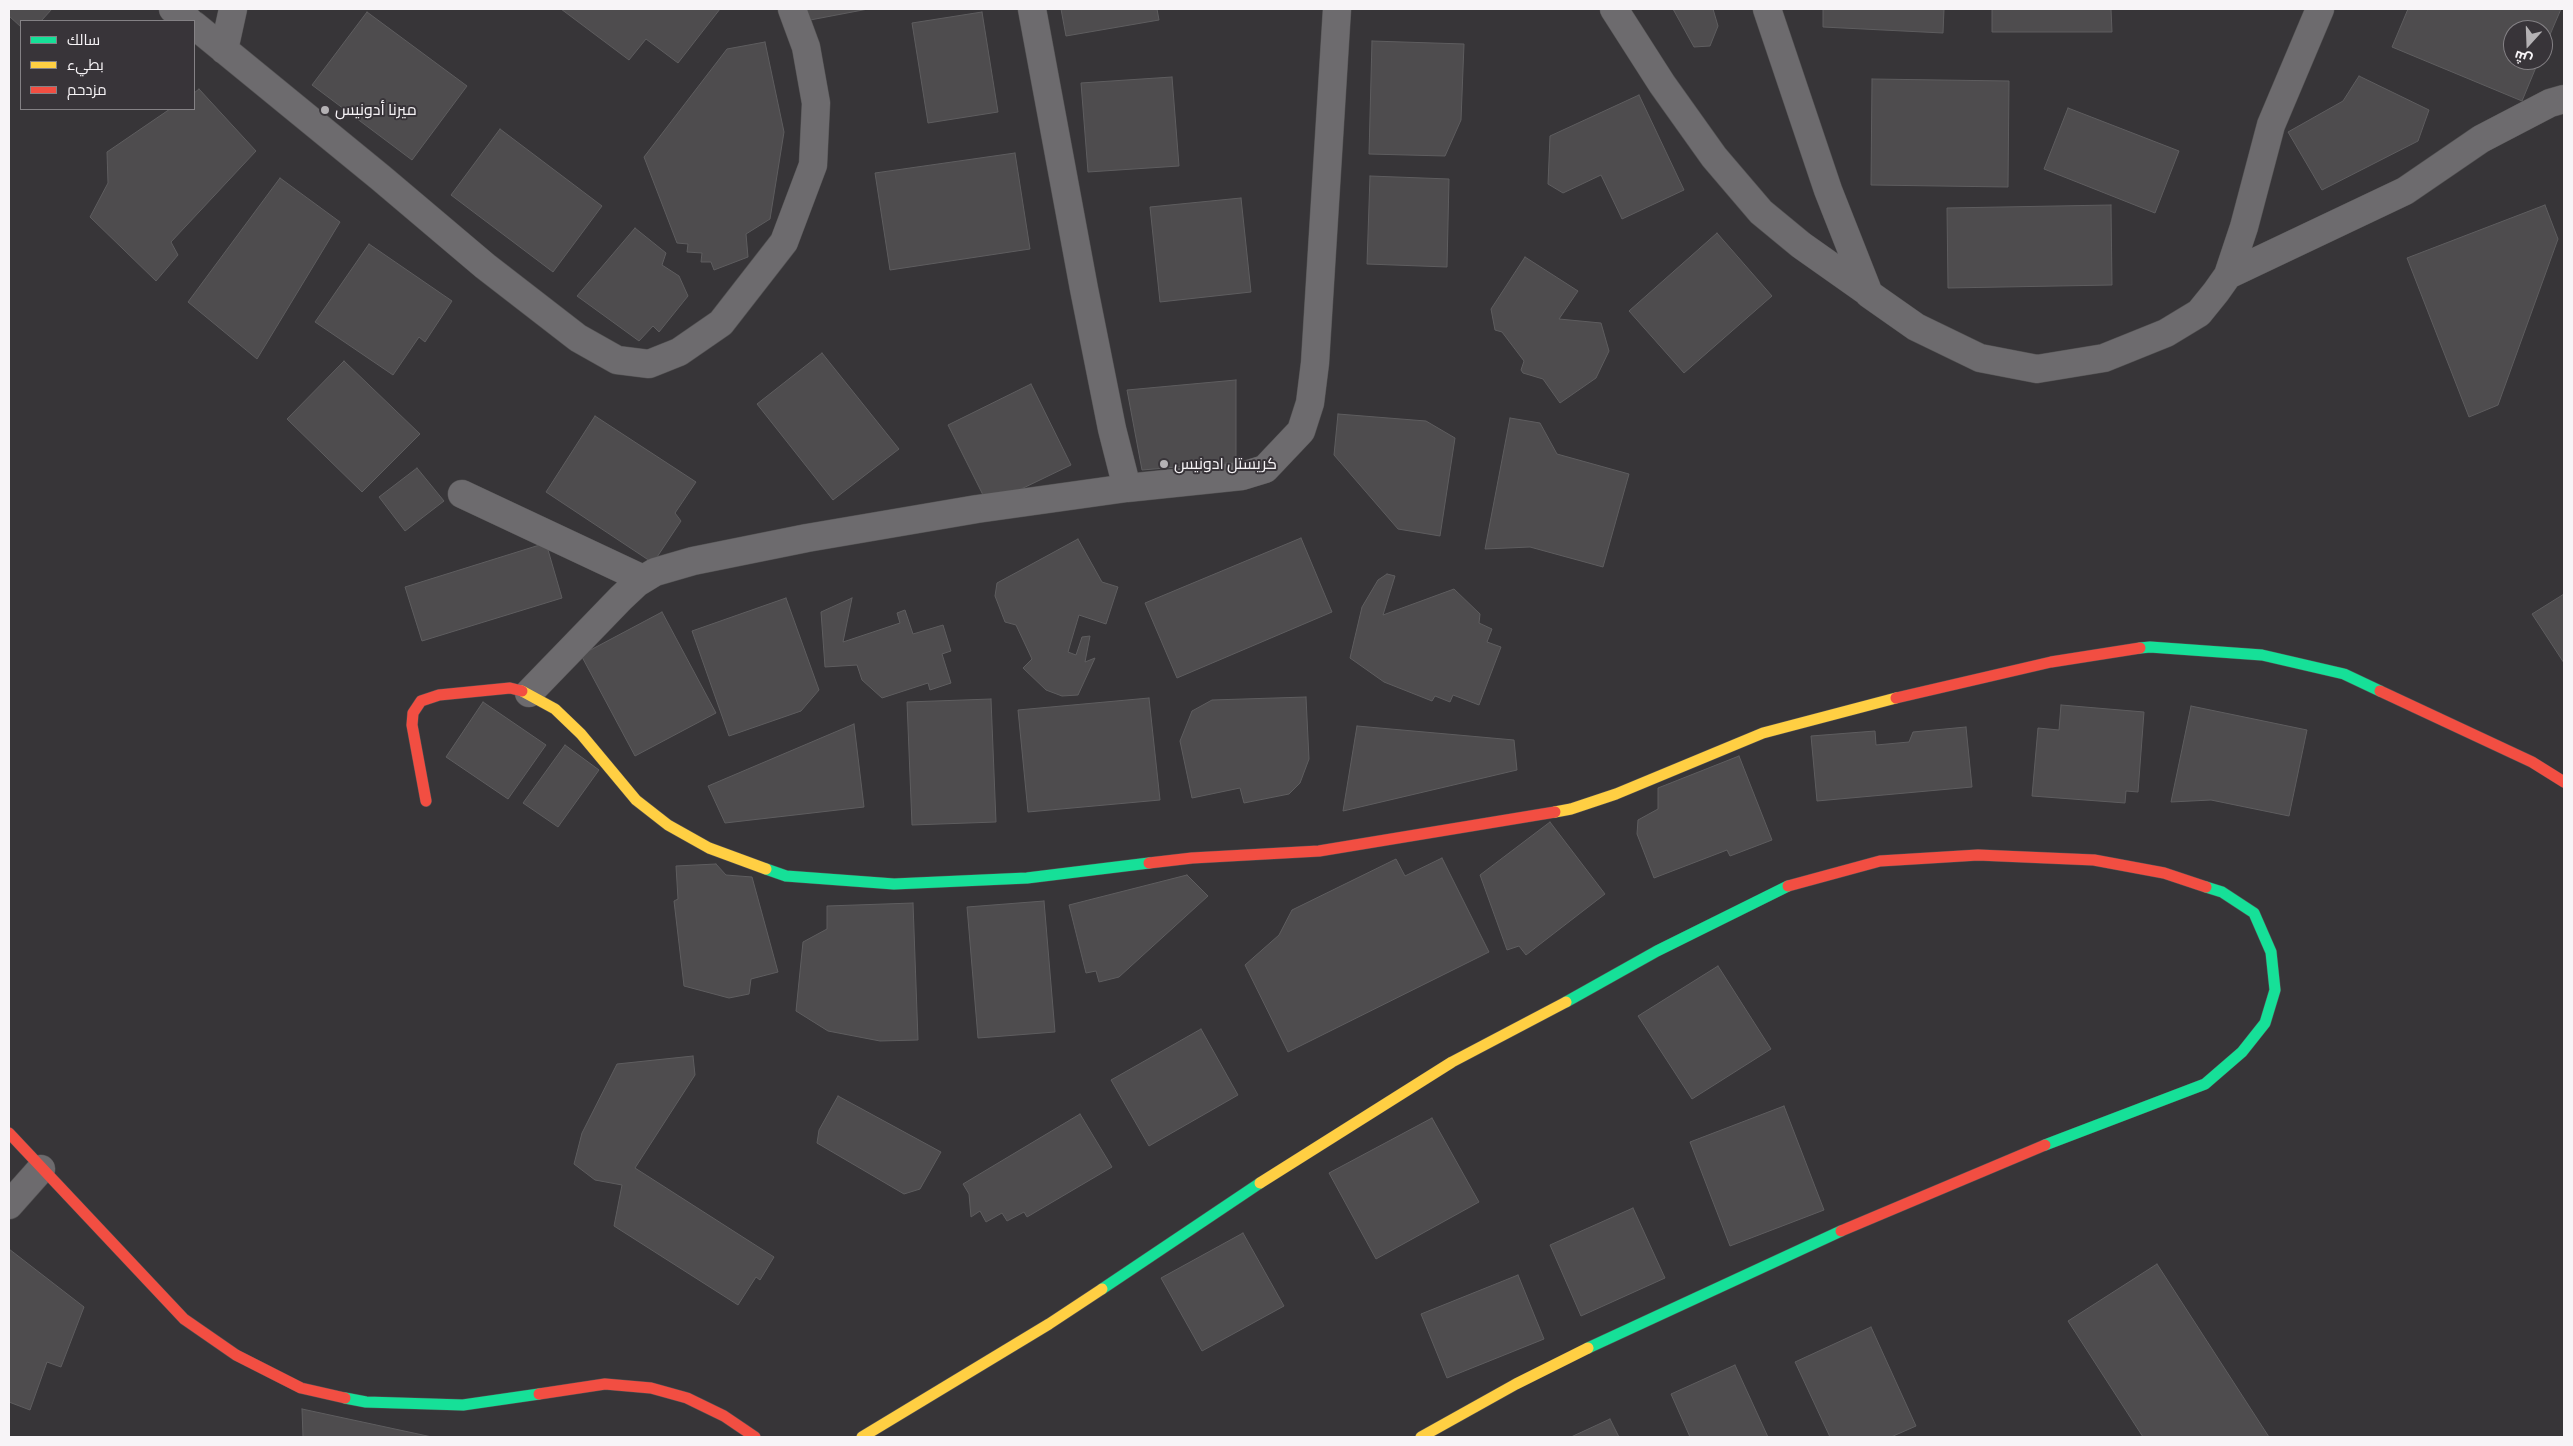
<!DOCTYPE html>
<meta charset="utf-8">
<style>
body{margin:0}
#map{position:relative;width:2573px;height:1446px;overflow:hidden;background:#373538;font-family:Barlow,Cairo,sans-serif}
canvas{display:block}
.frame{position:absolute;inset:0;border:10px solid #f7f4f7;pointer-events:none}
.legend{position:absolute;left:20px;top:20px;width:175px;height:90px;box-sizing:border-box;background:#383439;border:1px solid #848185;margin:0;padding:6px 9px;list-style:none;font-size:15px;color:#f7f4f7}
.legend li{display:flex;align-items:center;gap:10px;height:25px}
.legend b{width:25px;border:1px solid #848185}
.north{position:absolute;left:2503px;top:20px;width:50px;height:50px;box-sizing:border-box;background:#383439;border:1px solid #848185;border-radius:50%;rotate:200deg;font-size:14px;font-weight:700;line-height:20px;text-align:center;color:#f7f4f7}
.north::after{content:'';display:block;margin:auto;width:18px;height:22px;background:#b4b1b4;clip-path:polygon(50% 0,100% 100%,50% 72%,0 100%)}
</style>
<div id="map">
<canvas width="2573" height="1446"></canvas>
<div class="frame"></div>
<ul class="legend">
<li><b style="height:6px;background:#16e098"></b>سالك</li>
<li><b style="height:6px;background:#ffcf43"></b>بطيء</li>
<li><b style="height:6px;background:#f24e42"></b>مزدحم</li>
</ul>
<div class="north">ش</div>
</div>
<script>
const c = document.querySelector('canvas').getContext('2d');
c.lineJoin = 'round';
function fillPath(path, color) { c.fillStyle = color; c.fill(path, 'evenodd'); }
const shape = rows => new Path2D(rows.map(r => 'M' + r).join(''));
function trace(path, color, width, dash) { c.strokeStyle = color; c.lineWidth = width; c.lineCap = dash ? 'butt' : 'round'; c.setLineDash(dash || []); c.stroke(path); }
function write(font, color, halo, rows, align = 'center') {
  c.font = font + ' Barlow,Cairo,sans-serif'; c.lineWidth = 4; c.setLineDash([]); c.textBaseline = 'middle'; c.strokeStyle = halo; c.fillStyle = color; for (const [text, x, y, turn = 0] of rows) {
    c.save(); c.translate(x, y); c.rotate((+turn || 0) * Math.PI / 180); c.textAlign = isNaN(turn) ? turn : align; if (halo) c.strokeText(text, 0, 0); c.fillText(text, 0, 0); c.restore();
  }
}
const building = shape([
 [9,9,52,9,41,21,21,21,21,27,9,16,9,9],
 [561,9,720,9,678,63,646,39,629,60,561,9],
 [802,9,868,9,805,21,802,9],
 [1061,9,1157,9,1159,20,1066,36,1061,9],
 [1673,9,1713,9,1718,26,1710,46,1694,47,1673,9],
 [1823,9,1944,9,1943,33,1823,27,1823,9],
 [1992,9,2111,9,2112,32,1992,32,1992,9],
 [2408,9,2561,9,2543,51,2543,30,2513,30,2513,60,2539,60,2522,101,2392,47,2408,9],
 [367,12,467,86,412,160,312,85,367,12],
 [982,12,998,112,928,123,912,23,982,12],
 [1372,41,1464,44,1461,120,1445,156,1369,154,1372,41],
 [765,42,784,132,770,219,746,234,748,257,714,270,711,262,701,262,702,253,687,252,688,244,677,243,644,157,727,49,765,42],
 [2359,76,2429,110,2418,141,2322,190,2288,132,2343,101,2359,76],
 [1172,77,1179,166,1088,172,1081,83,1172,77],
 [1872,79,2009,81,2008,187,1871,185,1872,79],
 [199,89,256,151,171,242,178,255,156,281,90,217,108,183,107,152,170,109,194,109,194,93,199,89],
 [1639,95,1684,190,1622,219,1601,175,1563,193,1548,184,1550,136,1639,95],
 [2068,108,2179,151,2155,213,2044,169,2068,108],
 [500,129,602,206,553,272,451,195,500,129],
 [1015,153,1030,249,890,270,875,173,1015,153],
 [1370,176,1449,179,1447,267,1367,264,1370,176],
 [280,178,340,222,257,359,188,302,280,178],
 [1241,198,1251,292,1160,302,1150,207,1241,198],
 [2111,205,2112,285,1948,288,1947,208,2111,205],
 [2545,205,2558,239,2498,405,2469,417,2407,258,2545,205],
 [635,228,666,253,662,265,679,276,688,296,659,332,653,326,639,341,577,296,635,228],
 [1717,233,1772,296,1684,373,1629,311,1717,233],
 [369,244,452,301,425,342,419,337,393,375,315,322,369,244],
 [1525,257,1578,291,1559,319,1601,323,1609,351,1596,378,1560,403,1543,379,1523,373,1521,370,1524,361,1502,332,1495,330,1491,309,1525,257],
 [822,353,899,449,833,500,757,404,822,353],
 [344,361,420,434,362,492,287,419,344,361],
 [1236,380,1236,462,1142,470,1127,390,1236,380],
 [1031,384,1071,465,988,505,948,425,1031,384],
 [1338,414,1426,421,1455,438,1440,536,1398,529,1334,455,1338,414],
 [595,416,696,482,675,513,681,521,653,563,546,492,595,416],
 [1510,418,1540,423,1557,454,1629,474,1603,567,1530,547,1485,549,1510,418],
 [417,468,444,501,405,531,379,497,417,468],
 [1301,538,1332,612,1177,678,1145,603,1301,538],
 [1078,539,1102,582,1118,587,1106,624,1079,615,1068,652,1076,655,1082,637,1090,636,1085,662,1095,658,1078,695,1062,696,1046,690,1023,668,1032,659,1016,625,1005,622,995,596,997,583,1078,539],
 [546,543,562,598,422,641,405,587,546,543],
 [1387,574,1395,576,1383,615,1454,589,1480,614,1479,623,1492,629,1487,642,1501,647,1479,705,1453,695,1450,702,1435,696,1432,701,1384,682,1350,658,1362,607,1378,580,1387,574],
 [2564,594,2564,663,2532,614,2564,594],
 [786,598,819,690,801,711,729,736,692,631,786,598],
 [852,598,843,642,900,623,897,613,905,610,913,634,943,625,951,651,942,654,951,683,930,690,928,683,882,698,862,680,857,665,825,667,821,612,852,598],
 [662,612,716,713,635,756,581,655,662,612],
 [1306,697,1309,759,1300,783,1289,794,1244,803,1240,788,1192,798,1180,741,1192,711,1212,700,1306,697],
 [1149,698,1160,800,1028,812,1018,710,1149,698],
 [991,699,996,822,912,825,907,702,991,699],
 [483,702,546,745,508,799,446,757,483,702],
 [2061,705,2144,712,2138,792,2126,791,2125,803,2032,796,2038,728,2059,730,2061,705],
 [2191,706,2307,730,2289,816,2211,800,2171,802,2191,706],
 [854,724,864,807,725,823,708,786,854,724],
 [1357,726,1514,740,1517,770,1343,811,1357,726],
 [1966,727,1972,787,1817,801,1811,736,1875,731,1876,745,1909,742,1913,732,1966,727],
 [565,745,599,770,558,827,523,803,565,745],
 [1739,756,1772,840,1730,856,1727,850,1654,878,1637,834,1638,820,1658,809,1658,788,1739,756],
 [1550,822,1605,894,1526,955,1519,946,1507,950,1480,875,1550,822],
 [1442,858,1489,952,1288,1052,1245,965,1279,935,1292,910,1396,859,1405,876,1442,858],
 [716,864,726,875,752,877,778,972,751,979,749,994,729,998,684,986,674,901,678,899,676,866,716,864],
 [1187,875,1208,896,1119,977,1099,982,1096,971,1086,973,1069,905,1187,875],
 [1044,901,1055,1032,978,1038,967,907,1044,901],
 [913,903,918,1040,880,1041,828,1031,796,1011,803,942,827,929,827,906,913,903],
 [1718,966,1771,1049,1692,1099,1638,1016,1718,966],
 [1201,1029,1238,1095,1149,1146,1111,1080,1201,1029],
 [693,1056,695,1075,635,1168,774,1257,760,1280,756,1277,738,1305,614,1226,622,1185,595,1180,574,1164,582,1133,617,1064,693,1056],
 [838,1096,941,1152,920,1189,904,1194,817,1143,819,1130,838,1096],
 [1784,1106,1824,1210,1730,1246,1690,1142,1784,1106],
 [1080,1114,1112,1167,1027,1217,1024,1212,1007,1221,1002,1213,986,1222,980,1211,971,1217,969,1194,963,1184,1080,1114],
 [1432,1118,1479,1202,1376,1259,1329,1173,1432,1118],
 [1633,1208,1665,1278,1581,1316,1550,1245,1633,1208],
 [1243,1233,1284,1306,1202,1351,1161,1278,1243,1233],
 [9,1249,84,1307,61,1367,47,1362,30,1410,9,1402,9,1249],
 [2157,1264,2269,1437,2143,1437,2068,1321,2157,1264],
 [1518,1275,1544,1339,1447,1378,1421,1314,1518,1275],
 [1871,1327,1916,1426,1891,1437,1830,1437,1795,1362,1871,1327],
 [1735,1365,1768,1437,1690,1437,1671,1394,1735,1365],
 [302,1409,432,1437,303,1437,302,1409],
 [1610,1419,1619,1437,1571,1437,1610,1419]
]);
const street = shape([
 [173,9,189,21],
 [1032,9,1084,289,1112,429,1127,488,1242,476,1265,469,1301,431,1310,403,1315,363,1337,9],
 [1614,9,1662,84,1714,157,1761,212,1801,245,1869,293],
 [1767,9,1828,190,1869,294,1916,327,1980,358,2037,369,2104,358,2166,333,2199,313,2216,292,2228,275,2244,227,2271,125,2320,9],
 [194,25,381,178,485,266,578,338,617,360,649,364,679,352,721,323,784,242,813,165,816,103,806,47,792,9],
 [224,50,233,9],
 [2228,275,2405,191,2481,139,2550,103,2564,99],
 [462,494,643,579],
 [529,693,621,598,637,583,655,572,693,561,807,538,977,509,1127,488],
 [9,1205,41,1169]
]);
const fast = shape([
 [2140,648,2150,647,2262,655,2344,674,2380,691],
 [766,869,786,876,894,884,1027,878,1149,863],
 [1566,1002,1657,951,1788,886],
 [2045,1145,2205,1084,2242,1052,2265,1023,2275,990,2271,952,2254,913,2222,892,2206,887],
 [1102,1289,1260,1183],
 [1588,1348,1841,1231],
 [345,1398,366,1402,463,1405,539,1394]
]);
const slow = shape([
 [522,691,555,709,581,734,636,800,668,825,709,848,766,869],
 [1555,812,1571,809,1616,794,1763,733,1896,698],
 [1260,1183,1452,1062,1566,1002],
 [862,1437,1049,1324,1102,1289],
 [1421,1437,1516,1384,1588,1348]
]);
const jam = shape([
 [2380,691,2532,762,2564,782],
 [1896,698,2051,662,2140,648],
 [426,801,412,725,413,713,421,701,439,695,510,688,522,691],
 [1149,863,1192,858,1319,851,1555,812],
 [1788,886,1880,861,1978,855,2094,860,2164,873,2206,887],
 [9,1133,184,1319,236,1355,301,1388,345,1398],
 [1841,1231,2045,1145],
 [539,1394,605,1384,651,1388,687,1398,724,1416,755,1437]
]);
const markers = [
 [325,110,5,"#b4b1b4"],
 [1164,464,5,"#b4b1b4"]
];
const poiNames = [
 ["ميرنا أدونيس",335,110],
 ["كريستل ادونيس",1174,464]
];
fillPath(building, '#4e4c4e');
trace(building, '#5e5d5f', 1);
trace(street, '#525152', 29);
trace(fast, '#525152', 12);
trace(slow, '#525152', 12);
trace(jam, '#525152', 12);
trace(street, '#6d6b6e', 28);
trace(fast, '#16e098', 11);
trace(slow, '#ffcf43', 11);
trace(jam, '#f24e42', 11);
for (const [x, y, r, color] of markers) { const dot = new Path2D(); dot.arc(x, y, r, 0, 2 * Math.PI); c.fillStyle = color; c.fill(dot); trace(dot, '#383439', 2); }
write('16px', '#f7f4f7', '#383439', poiNames, 'left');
</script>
